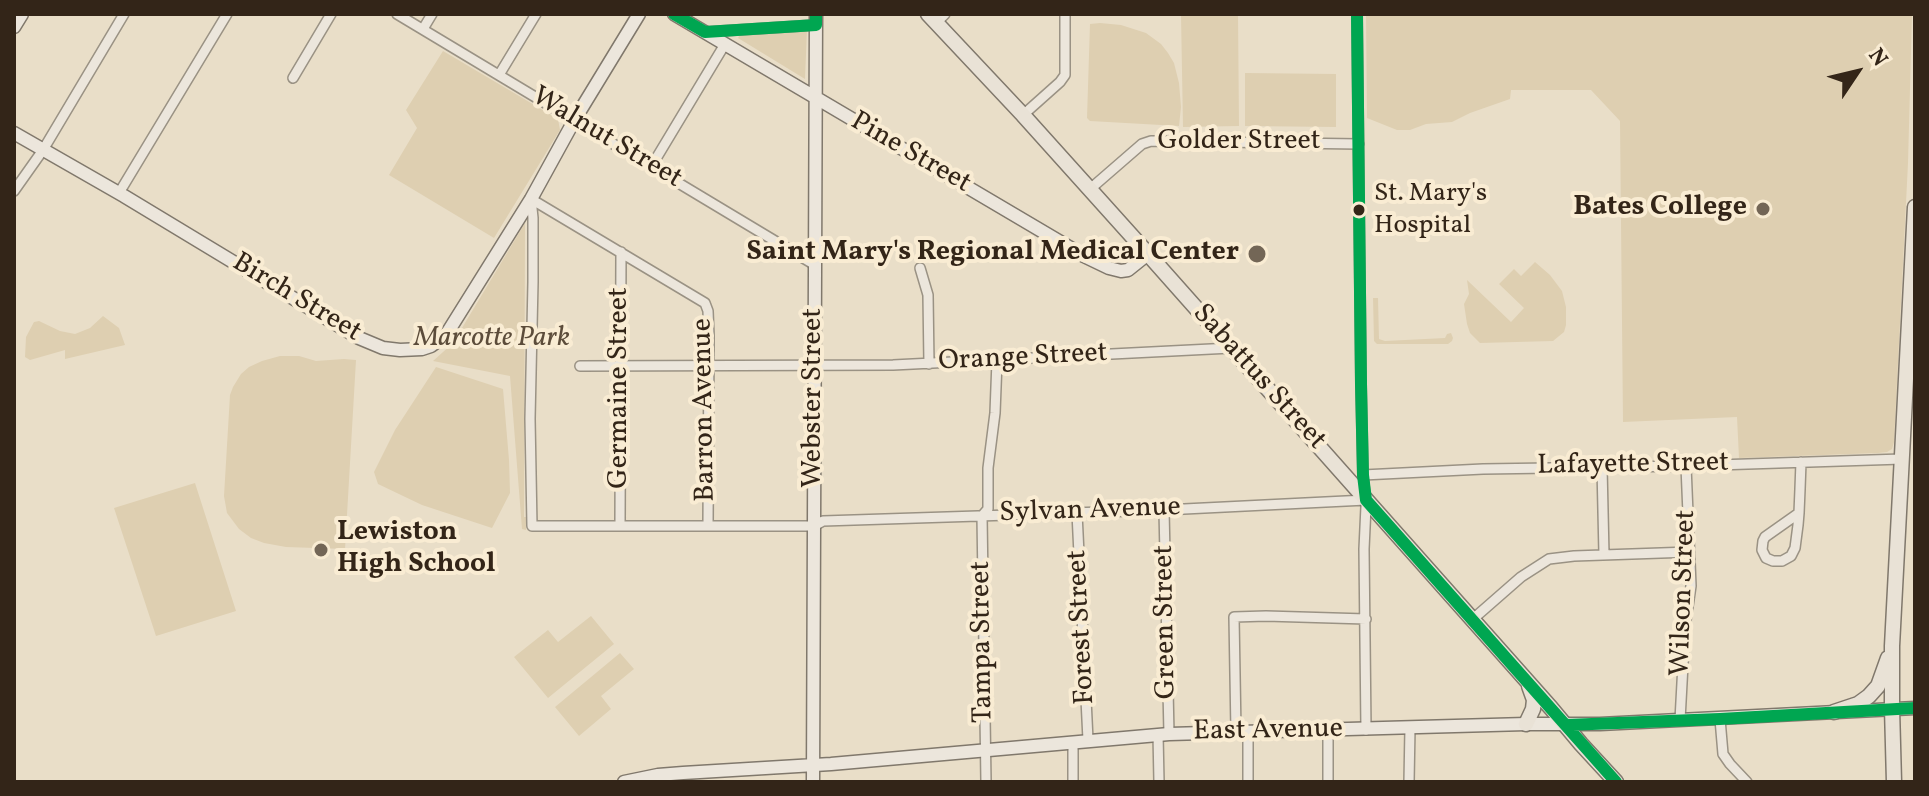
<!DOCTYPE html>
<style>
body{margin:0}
#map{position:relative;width:1929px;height:796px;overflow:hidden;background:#e9dec8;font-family:Vollkorn,serif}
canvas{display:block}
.frame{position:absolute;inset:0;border:16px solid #332518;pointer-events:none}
.north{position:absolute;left:1817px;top:32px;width:80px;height:80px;-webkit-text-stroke:6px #f9ecd3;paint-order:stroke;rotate:55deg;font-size:22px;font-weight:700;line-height:32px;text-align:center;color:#332518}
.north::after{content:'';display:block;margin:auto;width:28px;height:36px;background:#332518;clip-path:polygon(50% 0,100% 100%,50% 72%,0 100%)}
</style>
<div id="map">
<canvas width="1929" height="796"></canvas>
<div class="frame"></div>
<div class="north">N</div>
</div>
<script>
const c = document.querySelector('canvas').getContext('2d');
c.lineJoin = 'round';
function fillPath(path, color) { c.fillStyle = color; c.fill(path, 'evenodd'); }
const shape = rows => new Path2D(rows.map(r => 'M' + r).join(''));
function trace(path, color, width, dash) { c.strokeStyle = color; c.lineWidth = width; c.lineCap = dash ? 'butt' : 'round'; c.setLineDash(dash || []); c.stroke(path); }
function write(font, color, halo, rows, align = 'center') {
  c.font = font + ' Vollkorn,serif'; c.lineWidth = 8; c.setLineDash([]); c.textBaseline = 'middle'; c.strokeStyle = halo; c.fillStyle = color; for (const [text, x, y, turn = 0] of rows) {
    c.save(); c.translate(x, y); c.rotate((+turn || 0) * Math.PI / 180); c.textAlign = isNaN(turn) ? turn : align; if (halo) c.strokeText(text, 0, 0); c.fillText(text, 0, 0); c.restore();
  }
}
const green = shape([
 [1181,14,1238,14,1239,126,1183,127],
 [1366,14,1912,14,1908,163,1894,442,1892,449,1887,452,1878,453,1739,458,1737,417,1623,422,1620,121,1591,90,1511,90,1510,99,1470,113,1452,122,1426,124,1410,130,1397,130,1367,118],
 [1100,23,1121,25,1146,33,1161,44,1168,53,1174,63,1179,83,1181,107,1179,126,1090,121,1087,118,1090,24],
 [807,29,805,79,738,38,741,33],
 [443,51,558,119,560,130,494,238,389,175,417,128,406,110],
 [1245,73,1336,74,1336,127,1245,126],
 [525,223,524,517,526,517,526,530,522,529,510,376,433,361,453,343],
 [1535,262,1550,275,1562,291,1566,307,1566,325,1564,332,1553,341,1480,343,1470,333,1467,324,1464,304,1469,294,1467,280,1511,322,1524,308,1499,284,1514,269,1521,276],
 [1373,298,1378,298,1379,339,1385,341,1445,338,1447,334,1451,333,1453,338,1452,341,1448,344,1377,344,1374,341],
 [103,316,119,328,125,345,65,359,65,350,30,360,25,357,26,337,34,322,39,321,60,331,75,334,90,328],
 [280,356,299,356,316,361,344,359,356,360,345,549,286,547,264,543,251,538,239,529,227,513,224,496,230,395,233,387,241,374,249,367,262,361],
 [436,367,503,389,509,460,510,493,492,528,422,505,378,484,374,472,395,430],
 [195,483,236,611,156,636,114,508],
 [591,616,614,644,548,698,514,657,548,630,558,642],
 [620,653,634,669,601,696,611,709,579,736,555,707]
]);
const street = shape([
 [397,14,815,265],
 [1357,14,1361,384,1363,475,1366,506,1364,549,1366,730],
 [936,23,945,14],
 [423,29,432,14],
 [705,32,816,25],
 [499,75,536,14],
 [293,78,331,14],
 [1023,115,1060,82,1065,75,1065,14],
 [651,167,725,44],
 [1089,190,1142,144,1151,141,1359,144],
 [14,191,43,150,124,14],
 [119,193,227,14],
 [531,199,533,218,533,282,530,419,532,526,814,526,823,521,1164,510,1366,500],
 [531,199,705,303,708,311,709,336,708,526],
 [920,268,928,295,929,364],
 [580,366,893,365,1231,348],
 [1602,467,1604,555],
 [1363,475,1483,469,1686,466,1902,459],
 [1164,510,1169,734],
 [1077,513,1088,740],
 [1799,513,1765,537,1763,541,1762,550,1766,558,1773,561,1782,561,1791,556,1795,548,1798,525,1799,513,1800,489,1801,462],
 [620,525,621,252],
 [1473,619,1521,577,1549,559,1574,556,1690,552],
 [1720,719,1723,754,1730,764,1747,782],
 [1680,720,1685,627,1691,586,1686,466],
 [1328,730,1328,782],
 [1236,732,1234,617,1266,616,1366,619],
 [1158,734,1159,782],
 [1073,742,1073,782],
 [986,782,982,516,988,509,988,468,995,413,997,361],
 [1248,782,1248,732],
 [1409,782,1410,728]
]);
const secondary = shape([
 [674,14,1084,256,1109,268,1121,271,1128,270,1148,254],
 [14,27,22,14],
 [14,133,124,196,359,338,383,348,400,350,422,349,431,346,446,335,531,199,575,119,639,14],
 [624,782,658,775,683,773,831,764,1169,734,1526,724,1600,724,1915,708],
 [813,782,816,14]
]);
const primary = shape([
 [928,14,1023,115,1148,254,1551,708,1581,744,1616,782],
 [1834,712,1858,704,1869,696,1878,686,1888,658],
 [1526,724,1533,709,1534,700,1529,686],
 [1894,782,1892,708,1892,646,1915,207]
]);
const bus1 = shape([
 [674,14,705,32,816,25,816,14],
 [1357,14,1361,384,1363,475,1366,500],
 [1366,500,1616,782],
 [1566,725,1720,719,1915,708]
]);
const markers = [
 [1763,209,8,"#736656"],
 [1359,210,7,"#332518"],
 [1257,254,10,"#736656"],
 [321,550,8,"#736656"]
];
const busNames = [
 ["St. Mary's",1374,195],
 ["Hospital",1374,227]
];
const streetNames = [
 ["Walnut Street",606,139,31],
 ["Golder Street",1239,143],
 ["Pine Street",910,154,30],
 ["Birch Street",296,299,31],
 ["Orange Street",1023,359,-3],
 ["Sabattus Street",1258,378,48],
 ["Germaine Street",621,388,-90],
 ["Webster Street",815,398,-90],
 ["Barron Avenue",706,410,-91],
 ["Lafayette Street",1633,466,-1],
 ["Sylvan Avenue",1090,512,-2],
 ["Wilson Street",1685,593,-88],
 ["Green Street",1167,622,-91],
 ["Forest Street",1083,627,-93],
 ["Tampa Street",984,642,-91],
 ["East Avenue",1268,732,-1]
];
const poiNames = [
 ["Bates College",1747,209],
 ["Saint Mary's Regional Medical Center",1239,254],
 ["Lewiston",337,534,"left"],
 ["High School",337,566,"left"]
];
const parkNames = [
 ["Marcotte Park",492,340]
];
fillPath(green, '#decfb1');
trace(street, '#9a9284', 12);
trace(secondary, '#80786c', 15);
trace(primary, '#80786c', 17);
trace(street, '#ece6dc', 9);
trace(secondary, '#ece6dc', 12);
trace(primary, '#e9e2d6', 14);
trace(bus1, '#00a651', 12);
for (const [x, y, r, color] of markers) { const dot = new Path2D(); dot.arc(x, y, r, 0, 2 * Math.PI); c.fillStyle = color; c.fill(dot); trace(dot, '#f9ecd3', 3); }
write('26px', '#332518', '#f9ecd3', busNames, 'left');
write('28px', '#332518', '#f9ecd3', streetNames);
write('bold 28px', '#332518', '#f9ecd3', poiNames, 'right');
write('italic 28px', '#5c4c3a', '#f9ecd3', parkNames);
</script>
